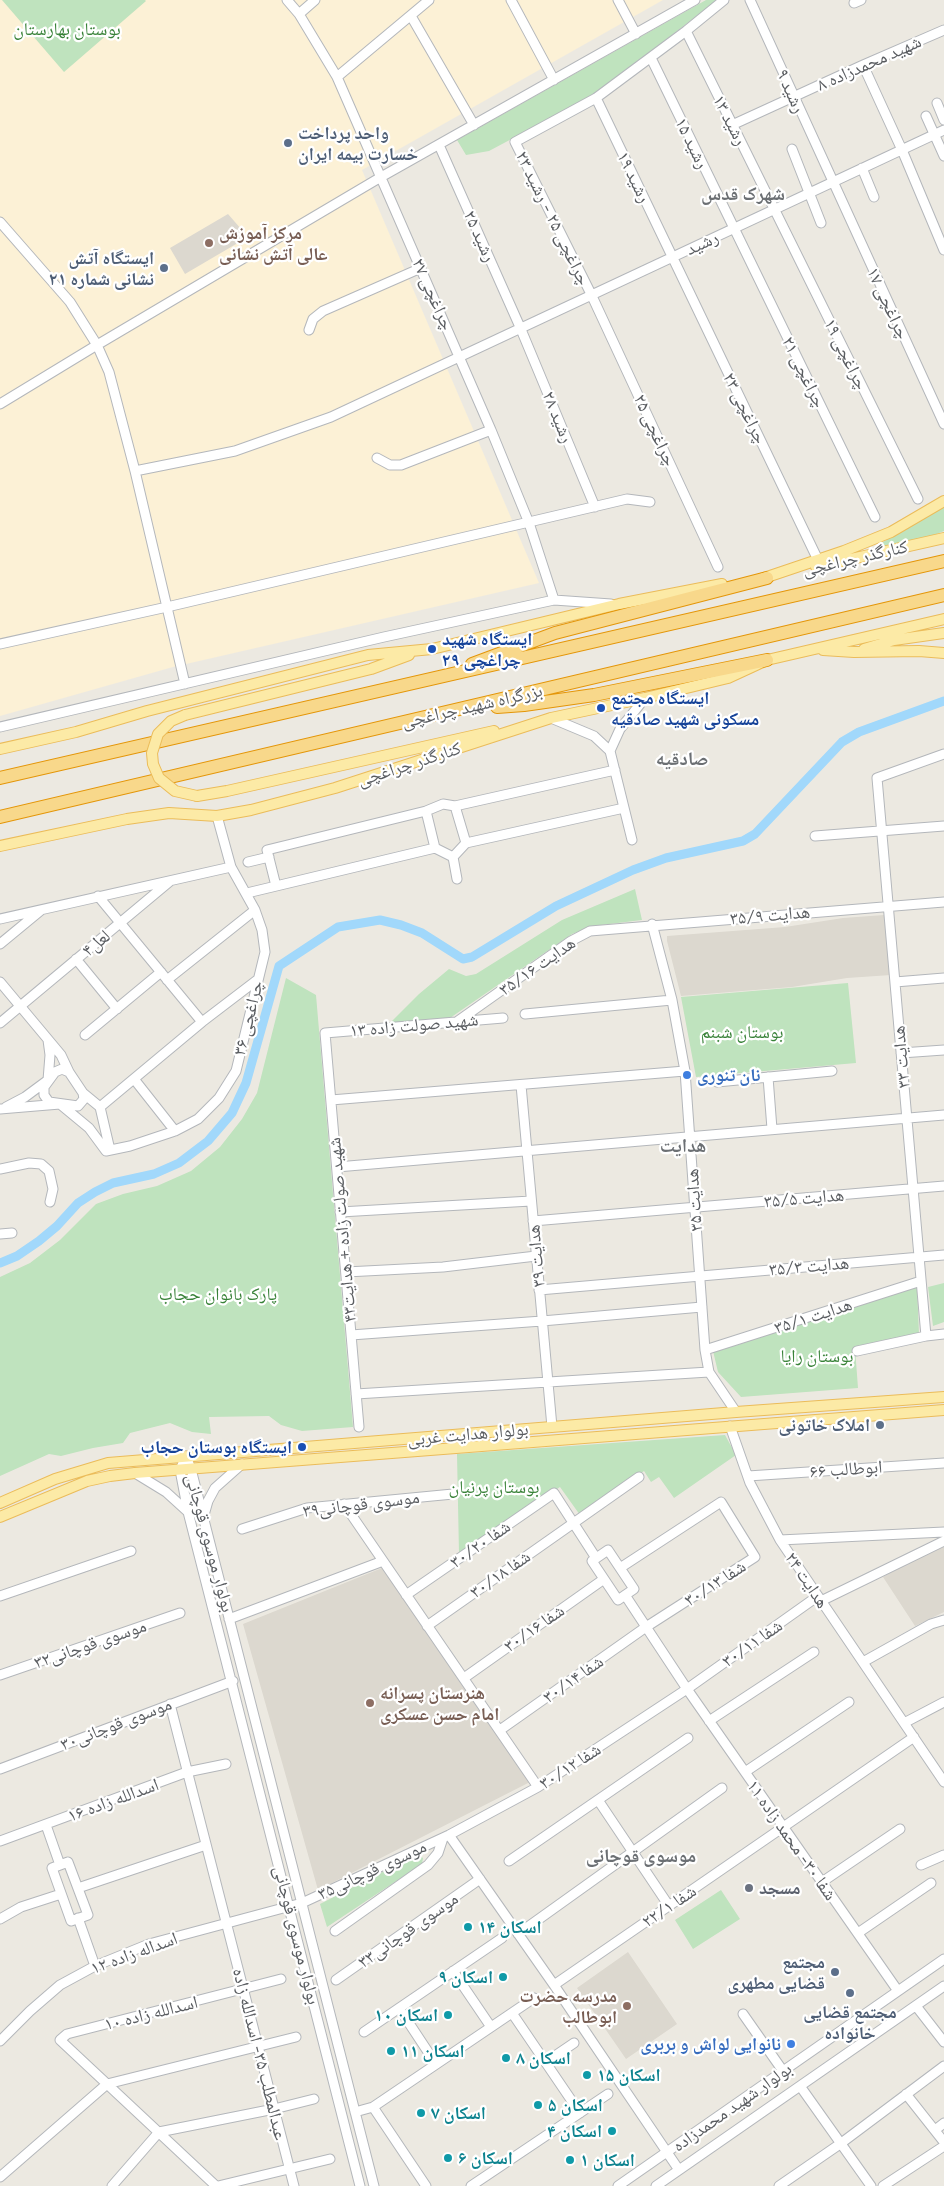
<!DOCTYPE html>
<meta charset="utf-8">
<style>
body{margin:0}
canvas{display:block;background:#ece9e1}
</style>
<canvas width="944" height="2186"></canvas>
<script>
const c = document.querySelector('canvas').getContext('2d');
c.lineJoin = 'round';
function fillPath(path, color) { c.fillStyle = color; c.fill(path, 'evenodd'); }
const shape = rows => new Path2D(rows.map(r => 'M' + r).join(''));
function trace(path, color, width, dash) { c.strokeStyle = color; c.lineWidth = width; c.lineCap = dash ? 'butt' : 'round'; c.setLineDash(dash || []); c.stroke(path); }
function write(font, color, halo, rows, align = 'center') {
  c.font = font + ' "Exo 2","Noto Naskh Arabic",sans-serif'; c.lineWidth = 4.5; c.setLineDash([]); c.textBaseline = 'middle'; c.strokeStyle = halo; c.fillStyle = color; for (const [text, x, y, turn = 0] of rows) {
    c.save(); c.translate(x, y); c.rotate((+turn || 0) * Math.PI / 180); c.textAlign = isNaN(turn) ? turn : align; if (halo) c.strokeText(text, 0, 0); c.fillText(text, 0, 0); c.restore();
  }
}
const commercial = shape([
 [0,0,663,0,362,170,539,583,173,667,0,716]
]);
const education = shape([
 [228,214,248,237,185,274,170,248],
 [884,915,891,975,847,978,792,987,681,996,667,941,667,936,785,927,843,918],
 [944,1545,944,1612,915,1626,883,1577,909,1561],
 [382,1568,530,1782,318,1890,243,1624],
 [628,1952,677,2024,626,2059,577,1988]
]);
const green = shape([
 [2,0,145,0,146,1,64,72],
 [706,0,717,0,596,94,489,151,466,155,457,140],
 [944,507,944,531,934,535,869,550],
 [635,889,642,920,593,926,572,934,450,1018,390,1023,419,994,449,969,466,976,476,974,562,920],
 [286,978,316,995,353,1427,302,1431,281,1425,269,1416,209,1417,211,1434,192,1432,170,1423,130,1433,123,1443,93,1448,61,1456,49,1454,0,1476,0,1277,30,1263,60,1240,96,1204,123,1194,157,1186,191,1171,220,1147,242,1119,257,1093],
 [848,983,856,1063,696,1077,681,997],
 [944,1283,944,1322,933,1326,928,1287],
 [917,1286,919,1334,855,1348,858,1388,741,1397,718,1372,713,1351],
 [725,1435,736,1455,674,1498,659,1477,651,1482,644,1471,580,1515,560,1487,459,1554,457,1454],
 [420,1856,423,1858,422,1864,327,1927,320,1904,410,1858],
 [721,1890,740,1919,693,1949,675,1920]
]);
const canal = shape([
 [0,1263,17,1256,39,1241,57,1226,78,1203,95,1192,113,1183,154,1174,179,1163,208,1141,232,1113,246,1083,279,966,338,927,380,920,401,925,422,933,463,959,472,957,556,906,633,870,666,858,743,841,755,834,842,742,859,732,944,701]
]);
const minor = shape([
 [287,0,299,14,337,77,491,430,529,523,554,600],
 [511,0,554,80],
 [618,0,636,34],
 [750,0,944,424],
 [854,3,861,0],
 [299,14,315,0],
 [411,16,474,125],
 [686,31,918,499],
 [651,58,875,517],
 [863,65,902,150,944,250],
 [337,77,429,0],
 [596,98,818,560],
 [937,103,944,120],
 [926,116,944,156],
 [732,125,863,65,944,30],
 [439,145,520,327,595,507],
 [792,149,821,223],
 [862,168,874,197],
 [0,222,70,302,97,345,109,372,135,471,185,684],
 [309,330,313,319,323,311,421,268],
 [0,404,97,345,381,177,695,0],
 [377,458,390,465,401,465,491,430],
 [135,471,235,451,331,417,944,130],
 [718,567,591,294,515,142,596,98,686,31,724,0],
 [0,644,167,607,627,499,650,502],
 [551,718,594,736,610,751,632,840],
 [0,727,384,637,554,600,611,604],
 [610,751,620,729,645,698],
 [455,806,466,843],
 [426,811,435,848],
 [815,836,944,826],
 [453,857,457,879],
 [248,862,269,857],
 [276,886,267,850,426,811,443,804,455,806,615,770],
 [247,893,435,848,453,857,466,843,624,808],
 [98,896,202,1022],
 [0,919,231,867],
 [652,924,672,1000,685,1071,705,1350,709,1372,736,1412],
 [0,944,40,911],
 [76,959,117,1009],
 [167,980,255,910],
 [0,982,61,1055,69,1072,83,1093,84,1099,78,1106,49,1102,44,1095,44,1087,55,1072,62,1069,69,1072],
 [895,982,944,978],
 [525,1014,672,1000],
 [458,1021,571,941,590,931,944,902],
 [0,1023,169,882],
 [85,1035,161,972],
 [901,1053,944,1050],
 [768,1077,772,1129],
 [134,1079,175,1131],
 [717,1082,832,1071],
 [521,1085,552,1427],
 [83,1093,100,1107,110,1150],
 [331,1100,685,1071],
 [6,1107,25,1097,48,1080,50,1055,48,1040],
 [100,1107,202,1022,257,980],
 [0,1109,60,1104,89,1128,106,1151,130,1146,175,1131,198,1119,219,1098,236,1071,265,952,262,930,255,910,231,867,217,816],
 [337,1167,944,1115],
 [0,1169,29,1163,41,1164,49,1171,53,1189,50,1202],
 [340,1212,531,1201],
 [533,1221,944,1186],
 [0,1234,12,1233],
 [346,1272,443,1267,536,1256],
 [539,1290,944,1255],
 [351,1335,542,1321,702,1307],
 [926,1336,877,778,944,754],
 [705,1350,921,1281],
 [857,1351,926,1336,944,1334],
 [356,1394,709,1372],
 [730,1426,750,1483,780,1540,944,1782],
 [359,1427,325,1033,503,1018],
 [186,1456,191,1469,374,2186],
 [183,1463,180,1470,188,1512,360,2186],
 [135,1473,166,1492,188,1512],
 [748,1476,944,1463],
 [344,1504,538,1787],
 [204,1515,208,1501,215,1488,242,1464],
 [242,1529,307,1508,453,1494],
 [780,1540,944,1532],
 [608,1550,634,1589,618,1600,592,1561,608,1550],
 [406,1595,554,1493,596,1558],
 [625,1595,687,1689,898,1991],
 [0,1596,131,1551],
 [821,1601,944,1541],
 [229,1619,383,1561],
 [427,1626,639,1477],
 [863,1662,931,1624,944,1620],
 [0,1675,180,1613],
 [464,1678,604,1579],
 [170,1704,294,2186],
 [709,1721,814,1652],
 [904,1723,944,1702],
 [500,1730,646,1627,755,1557,721,1502,620,1568],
 [0,1769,233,1681],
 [745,1772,849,1702],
 [598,1800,669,1906],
 [46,1825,60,1865],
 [449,1835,554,1985,679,2170],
 [0,1841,187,1772,226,1764],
 [509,1861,688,1738],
 [68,1862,88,1915,71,1921,52,1868,68,1862],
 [921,1865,944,1855],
 [822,1882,900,1829],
 [78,1888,206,1845],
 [78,1918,95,1966],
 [0,1919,21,1907,61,1894],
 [335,1931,428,1865,438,1853,443,1838],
 [858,1933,931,1883],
 [518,1934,722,1788],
 [453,1971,491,2027],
 [336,1980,480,1879],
 [554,1985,914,1737],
 [916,2006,944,2042],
 [399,2008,436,2064],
 [512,2013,580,2113],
 [743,2014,783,2071],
 [364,2032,502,1938],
 [0,2041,30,2011,60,1985,95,1966,149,1944,302,1903,449,1835,538,1787,687,1689,818,1596],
 [546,2062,574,2043],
 [800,2086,871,2186],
 [906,2094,944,2142],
 [373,2107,426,2186],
 [355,2112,373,2107,534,1998],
 [935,2130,944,2123],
 [0,2177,107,2084,296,2037],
 [112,2186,159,2132,274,2109,314,2099],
 [216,2186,60,2040,67,2034,281,1979],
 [218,2186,330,2159],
 [471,2186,608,2094],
 [618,2186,944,1959],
 [656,2186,944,1986],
 [779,2186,840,2144,944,2066],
 [883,2186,944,2146]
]);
const major = shape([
 [816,567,944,538],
 [761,579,844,551,891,532,944,501],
 [864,649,894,640,944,633],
 [823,650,854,652,919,651,944,653],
 [185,715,371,669,409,655],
 [0,749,76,732,147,711,368,655,432,649,619,604,722,584],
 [197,796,227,791,494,731],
 [0,846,127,819,169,813,217,816,251,810,335,788,551,718,645,698,728,678,767,660,944,619],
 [0,1503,55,1479,108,1463,736,1412,944,1397],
 [0,1517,87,1481,110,1476,135,1473,944,1410]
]);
const highway = shape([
 [472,664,555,633,767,578],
 [497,707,524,705,594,695,767,660],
 [0,778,944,561],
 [0,817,944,595]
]);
const majorBridge = shape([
 [185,715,171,721,158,734,152,753,153,764,159,778,175,791,197,796]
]);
const markers = [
 [288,143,5,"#5c6f8a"],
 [209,243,5,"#8d6e63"],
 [164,268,5,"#5c6f8a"],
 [432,649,5,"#1a4fb4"],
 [601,708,5,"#1a4fb4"],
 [687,1075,5,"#3f7fe0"],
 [880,1425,5,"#5c6f8a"],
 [302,1447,5,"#1a4fb4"],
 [370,1703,5,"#8d6e63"],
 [749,1888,5,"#6b7280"],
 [468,1927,5,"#0f9aa8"],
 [835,1972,5,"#5c6f8a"],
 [503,1977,5,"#0f9aa8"],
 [850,1993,5,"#5c6f8a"],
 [627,2006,5,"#8d6e63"],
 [448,2015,5,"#0f9aa8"],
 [791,2044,5,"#3f7fe0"],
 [391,2051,5,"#0f9aa8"],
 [506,2058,5,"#0f9aa8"],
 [587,2075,5,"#0f9aa8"],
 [538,2105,5,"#0f9aa8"],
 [421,2113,5,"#0f9aa8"],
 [612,2131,5,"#0f9aa8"],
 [448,2158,5,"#0f9aa8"],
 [570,2160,5,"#0f9aa8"]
];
const parkNames = [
 ["بوستان بهارستان",67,29],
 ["بوستان شبنم",742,1032],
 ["پارک بانوان حجاب",218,1294],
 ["بوستان رایا",817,1356],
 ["بوستان پرنیان",494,1487]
];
const streetNames = [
 ["شهید محمدزاده ۸",869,63,-24],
 ["رشید ۹",791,91,66],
 ["رشید ۱۳",730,120,63],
 ["رشید ۱۵",692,143,64],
 ["رشید ۱۹",634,177,64],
 ["چراغچی ۲۵ - رشید ۲۳",553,218,64],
 ["رشید ۲۵",480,236,66],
 ["رشید",702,243,-25],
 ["چراغچی ۲۷",433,294,66],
 ["چراغچی ۱۷",888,303,65],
 ["چراغچی ۱۹",846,354,64],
 ["چراغچی ۲۱",804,372,64],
 ["چراغچی ۲۳",745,408,64],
 ["رشید ۲۸",558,417,68],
 ["چراغچی ۲۵",655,430,65],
 ["کنارگذر چراغچی",855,558,-13],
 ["بزرگراه شهید چراغچی",472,706,-13],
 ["کنارگذر چراغچی",409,764,-18],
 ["هدایت ۳۵/۹",770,915,-5],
 ["لعل۴",96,943,-40],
 ["هدایت ۳۵/۱۶",537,966,-35],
 ["چراغچی ۳۶",248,1018,-76],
 ["شهید صولت زاده ۱۳",414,1025,-5],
 ["هدایت ۳۳",901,1057,-95],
 ["هدایت ۳۵/۵",804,1198,-5],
 ["هدایت ۳۵",694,1200,-94],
 ["شهید صولت زاده + هدایت۴۳",342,1230,-95],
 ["هدایت ۳۹",536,1256,-95],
 ["هدایت ۳۵/۳",809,1266,-5],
 ["هدایت ۳۵/۱",813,1316,-18],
 ["بولوار هدایت غربی",468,1434,-5],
 ["ابوطالب ۶۶",846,1469,-4],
 ["موسوی قوچانی۳۹",361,1504,-7],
 ["بولوار موسوی قوچانی",210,1543,75],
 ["شفا ۳۰/۲۰",480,1544,-35],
 ["شفا ۳۰/۱۸",500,1574,-35],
 ["هدایت ۲۴",807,1580,56],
 ["شفا ۳۰/۱۳",715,1583,-33],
 ["شفا ۳۰/۱۶",534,1628,-35],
 ["شفا ۳۰/۱۱",752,1643,-35],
 ["موسوی قوچانی۳۲",90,1644,-19],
 ["شفا ۳۰/۱۴",573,1679,-35],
 ["موسوی قوچانی۳۰",116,1724,-21],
 ["شفا ۳۰/۱۲",570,1766,-33],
 ["اسدالله زاده ۱۶",113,1800,-20],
 ["شفا ۳۰- محمد زاده ۱۱",792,1840,55],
 ["موسوی قوچانی۳۵",372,1870,-25],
 ["۲۲/۱ شفا",669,1906,-34],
 ["موسوی قوچانی۳۳",408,1930,-35],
 ["بولوار موسوی قوچانی",297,1935,76],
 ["اسداله زاده ۱۲",134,1953,-20],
 ["اسدالله زاده ۱۰",151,2013,-14],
 ["عبدالمطلب ۳۵- اسدالله زاده",260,2054,76],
 ["بولوار شهید محمدزاده",732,2107,-35]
];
const serviceNames = [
 ["واحد پرداخت",298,133,"left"],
 ["خسارت بیمه ایران",298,154,"left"],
 ["ایستگاه آتش",154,258],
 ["نشانی شماره ۲۱",154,279],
 ["املاک خاتونی",870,1425],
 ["مجتمع",825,1962],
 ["قضایی مطهری",825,1983],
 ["مجتمع قضایی",850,2012,"center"],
 ["خانواده",850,2033,"center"]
];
const educationNames = [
 ["مرکز آموزش",219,233],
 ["عالی آتش نشانی",219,254],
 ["هنرستان پسرانه",380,1693],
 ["امام حسن عسکری",380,1714],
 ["مدرسه حضرت",617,1996,"right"],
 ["ابوطالب",617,2017,"right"]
];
const transitNames = [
 ["ایستگاه شهید",442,639],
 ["چراغچی ۲۹",442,660],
 ["ایستگاه مجتمع",611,698],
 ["مسکونی شهید صادقیه",611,719],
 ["ایستگاه بوستان حجاب",292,1447,"right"]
];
const shopNames = [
 ["نان تنوری",697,1075],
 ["نانوایی لواش و بربری",781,2044,"right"]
];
const worshipNames = [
 ["مسجد",759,1888]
];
const cultureNames = [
 ["اسکان ۱۴",478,1927],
 ["اسکان ۹",493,1977,"right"],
 ["اسکان ۱۰",438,2015,"right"],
 ["اسکان ۱۱",401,2051],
 ["اسکان ۸",516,2058],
 ["اسکان ۱۵",597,2075],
 ["اسکان ۵",548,2105],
 ["اسکان ۷",431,2113],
 ["اسکان ۴",602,2131,"right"],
 ["اسکان ۶",458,2158],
 ["اسکان ۱",580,2160]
];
const neighbourhoodNames = [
 ["شهرک قدس",743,194],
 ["صادقیه",682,759],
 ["هدایت",683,1146],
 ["موسوی قوچانی",641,1856]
];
fillPath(commercial, '#fcf1d6');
fillPath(education, '#dcd8cf');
fillPath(green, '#bfe3be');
trace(canal, '#a1d8fb', 9);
trace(minor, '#b4b7bb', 11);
trace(major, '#ebbc5a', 12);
trace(highway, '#e49609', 14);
trace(minor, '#fff', 9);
trace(major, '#fceaa6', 10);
trace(highway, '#f8d88b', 12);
trace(majorBridge, '#ebbc5a', 12, []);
trace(majorBridge, '#fceaa6', 10);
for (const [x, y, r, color] of markers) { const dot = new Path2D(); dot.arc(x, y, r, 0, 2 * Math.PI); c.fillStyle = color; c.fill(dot); trace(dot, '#fff', 2); }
write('18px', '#388238', '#fff', parkNames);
write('18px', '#5a5d61', '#fff', streetNames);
write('bold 18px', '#4e5e75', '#fff', serviceNames, 'right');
write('bold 18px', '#785e54', '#fff', educationNames, 'left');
write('bold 18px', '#164399', '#fff', transitNames, 'left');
write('bold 18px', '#366cbe', '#fff', shopNames, 'left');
write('bold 18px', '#5b616d', '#fff', worshipNames, 'left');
write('bold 18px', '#0d838f', '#fff', cultureNames, 'left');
write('bold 19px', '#6b6f73', '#fff', neighbourhoodNames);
</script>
